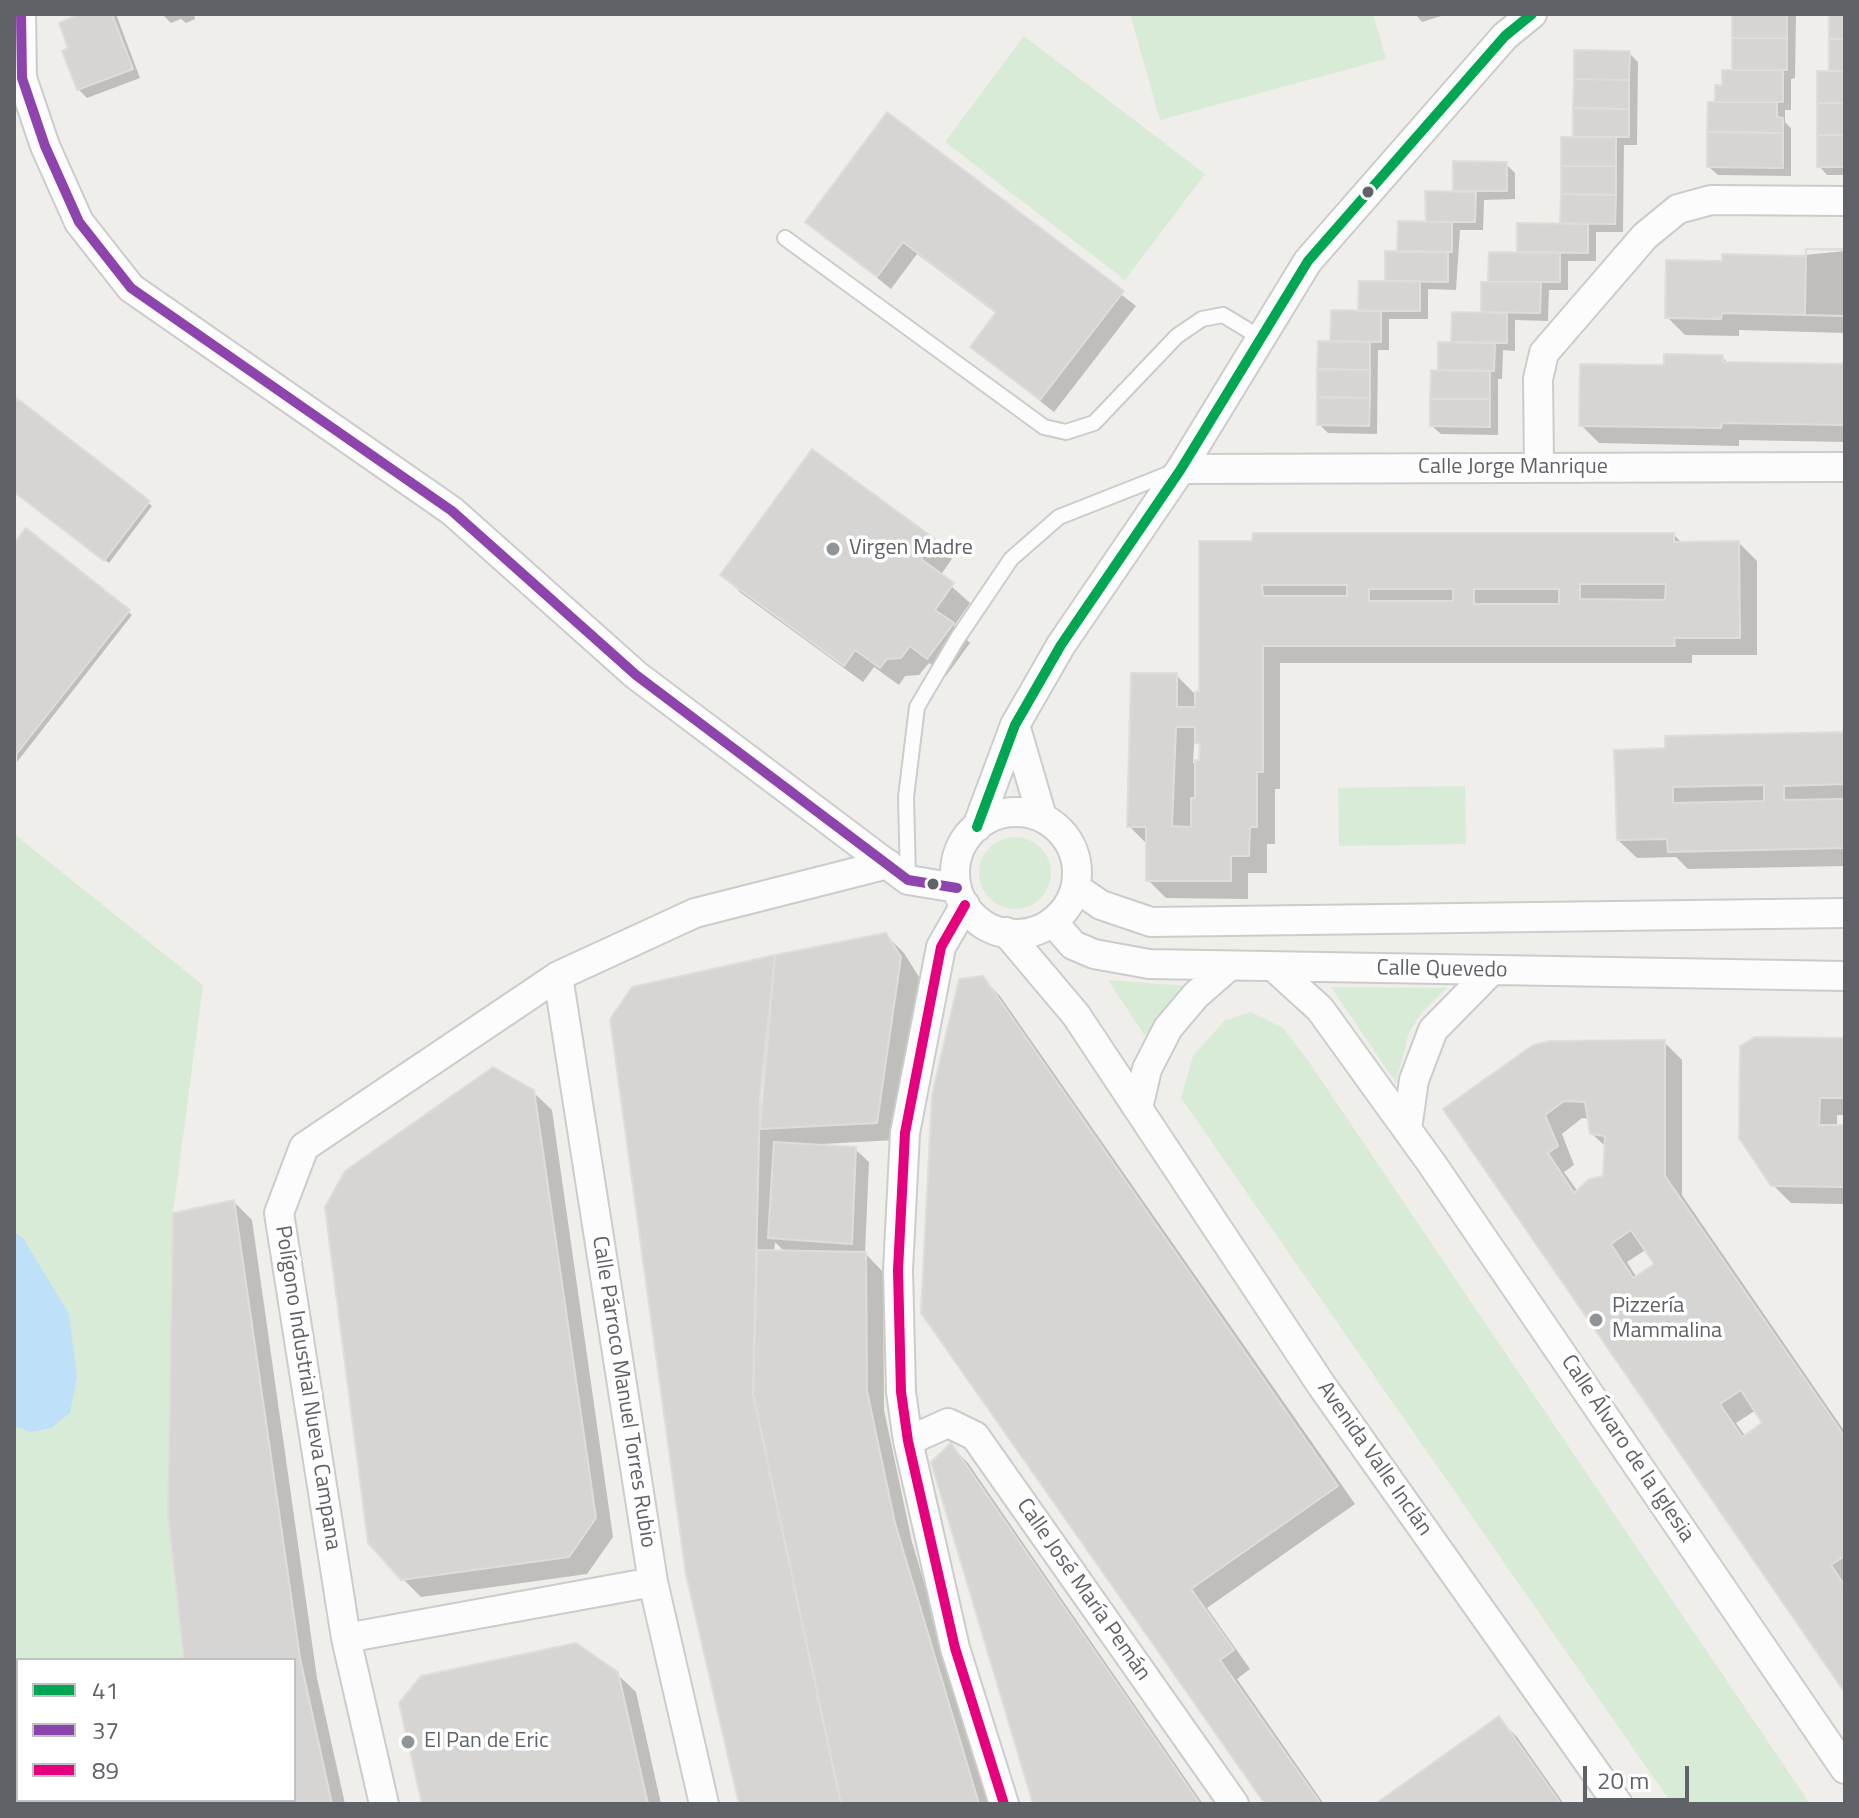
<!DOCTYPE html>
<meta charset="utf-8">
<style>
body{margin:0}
#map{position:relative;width:1859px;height:1818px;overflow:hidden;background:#efeeea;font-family:"Titillium Web",sans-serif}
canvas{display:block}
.frame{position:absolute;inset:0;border:16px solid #5f6368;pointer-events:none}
.legend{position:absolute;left:16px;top:1658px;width:280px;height:144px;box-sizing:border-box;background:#fff;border:2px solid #bfc1c3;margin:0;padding:10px 14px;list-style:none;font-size:24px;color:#5f6368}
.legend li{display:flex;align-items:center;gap:16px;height:40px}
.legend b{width:40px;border:2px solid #bfc1c3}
.scale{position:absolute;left:1583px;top:1766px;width:106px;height:36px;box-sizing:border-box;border:4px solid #5f6368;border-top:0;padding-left:10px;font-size:24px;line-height:28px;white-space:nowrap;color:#5f6368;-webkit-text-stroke:6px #fff;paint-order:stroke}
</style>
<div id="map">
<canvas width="1859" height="1818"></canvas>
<div class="frame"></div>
<ul class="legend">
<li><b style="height:10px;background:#00a651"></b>41</li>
<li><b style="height:10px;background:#8e44ad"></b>37</li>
<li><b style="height:10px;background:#e5007d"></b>89</li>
</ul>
<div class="scale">20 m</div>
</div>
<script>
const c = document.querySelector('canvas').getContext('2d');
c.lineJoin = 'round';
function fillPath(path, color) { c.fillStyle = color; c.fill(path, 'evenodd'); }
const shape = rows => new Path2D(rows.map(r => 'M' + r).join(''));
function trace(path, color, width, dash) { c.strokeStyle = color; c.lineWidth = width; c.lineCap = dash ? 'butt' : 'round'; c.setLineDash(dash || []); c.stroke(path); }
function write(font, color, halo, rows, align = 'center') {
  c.font = font + ' "Titillium Web",sans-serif'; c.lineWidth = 7; c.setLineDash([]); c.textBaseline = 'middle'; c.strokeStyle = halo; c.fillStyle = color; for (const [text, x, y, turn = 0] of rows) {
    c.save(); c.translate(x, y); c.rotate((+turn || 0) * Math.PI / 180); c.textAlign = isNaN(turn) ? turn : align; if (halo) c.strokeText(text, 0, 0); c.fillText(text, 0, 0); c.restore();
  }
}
const green = shape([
 [1130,14,1373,14,1386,59,1160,120],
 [1024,36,1205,174,1125,280,945,142],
 [1465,786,1466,844,1339,846,1338,788],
 [14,834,203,985,173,1213,168,1515,184,1660,18,1660,18,1800,206,1800,207,1804,14,1804],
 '979 873a36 36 0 1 1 72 0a36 36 0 1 1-72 0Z',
 [1108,980,1187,986,1145,1036],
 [1331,987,1447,988,1423,1011,1409,1032,1396,1083],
 [1251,1012,1283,1028,1309,1062,1810,1804,1672,1804,1181,1098,1193,1056,1224,1021]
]);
const water = shape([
 [14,1232,23,1238,69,1314,77,1377,70,1413,51,1428,30,1432,14,1426]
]);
const shadow = shape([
 [81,14,116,14,140,78,87,98,78,89,71,49],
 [194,14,195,19,186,23,181,19,171,23,162,14],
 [1415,14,1448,14,1422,22],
 [1734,14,1796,14,1795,78,1791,79,1791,110,1785,110,1785,122,1791,128,1791,176,1718,175,1709,167,1717,104,1734,72],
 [1831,14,1845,14,1845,175,1827,175,1819,166,1831,73],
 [1629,53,1638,62,1637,145,1624,145,1623,232,1596,232,1596,261,1568,261,1568,290,1549,290,1548,321,1515,320,1515,351,1503,350,1502,379,1498,379,1498,435,1441,434,1432,426,1440,344,1453,344,1454,314,1483,314,1483,284,1490,284,1519,254,1519,225,1562,225,1563,139,1575,139],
 [888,115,1136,306,1054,412,972,347,997,314,917,254,891,289,808,222],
 [1455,163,1506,164,1515,173,1515,199,1484,200,1483,230,1460,230,1456,290,1428,289,1428,319,1389,319,1389,350,1378,350,1377,434,1328,433,1319,424,1332,343,1333,312,1360,313,1387,283,1399,254,1455,193],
 [1845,251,1845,333,1739,330,1739,336,1685,335,1667,317,1724,263],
 [1722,357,1729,364,1845,366,1845,442,1739,440,1739,446,1599,443,1581,425,1666,367],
 [14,399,152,506,109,563,14,491],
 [812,452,934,541,952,559,940,576,970,603,954,626,970,643,946,676,929,663,919,675,905,676,899,685,874,667,863,682,741,593,723,575],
 [27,531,132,615,17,762,14,547],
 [1674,535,1682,543,1739,543,1757,561,1757,655,1692,655,1692,663,1280,663,1280,789,1275,789,1275,844,1267,844,1267,873,1248,873,1248,899,1166,898,1148,880,1148,845,1129,826,1176,675,1197,696,1201,693,1201,543],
 [1194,744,1199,744,1202,762,1193,763],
 [1845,734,1845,866,1688,869,1676,857,1637,858,1618,840,1667,750],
 [886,935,904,953,919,977,895,1140,822,1144,822,1147,855,1149,869,1162,865,1253,883,1272,884,1410,912,1542,990,1804,741,1804,633,988],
 [762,1062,766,1062,763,1109,758,1109],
 [775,1242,785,1252,774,1252],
 [982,978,1000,996,1355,1504,1207,1608,1250,1669,1237,1679,1324,1804,1268,1804,923,1313],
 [1845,1040,1845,1115,1837,1115,1837,1127,1845,1127,1845,1204,1791,1203,1772,1184],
 [1664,1042,1682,1060,1682,1195,1845,1432,1845,1690,1446,1110],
 [1582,1118,1590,1119,1592,1134,1606,1147,1605,1178,1578,1192,1564,1172,1574,1165,1562,1134],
 [1647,1249,1657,1265,1637,1278,1627,1262],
 [1756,1410,1765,1424,1746,1437,1736,1423],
 [533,1092,552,1110,613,1537,587,1574,421,1597,403,1579],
 [234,1202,252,1220,317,1678,345,1804,209,1804,208,1800,294,1800,294,1660,186,1660],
 [951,1446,968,1463,1203,1804,1035,1804],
 [617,1674,636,1692,661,1804,424,1804],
 [1499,1719,1517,1737,1564,1804,1378,1804]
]);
const building = shape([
 [79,14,112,14,133,69,77,90,62,51,68,48,59,23,79,14],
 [1732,14,1787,14,1787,38,1732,38,1732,14],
 [1829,14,1845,14,1845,39,1829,39,1829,14],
 [1732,38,1787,38,1787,70,1732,70,1732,38],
 [1829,39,1845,39,1845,71,1829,71,1829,39],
 [1574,50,1630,51,1629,80,1574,79,1574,50],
 [1722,70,1783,70,1783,102,1715,102,1715,85,1722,85,1722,70],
 [1817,71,1845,71,1845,103,1817,103,1817,71],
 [1574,79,1629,80,1629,109,1573,108,1574,79],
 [1708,102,1777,102,1777,117,1783,118,1783,133,1707,132,1708,102],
 [1817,103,1845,103,1845,135,1817,135,1817,103],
 [1573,108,1629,109,1629,137,1573,137,1573,108],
 [887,112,1124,291,1040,400,970,347,996,312,903,242,877,277,805,222,887,112],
 [1707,132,1783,133,1783,168,1707,167,1707,132],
 [1817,135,1845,135,1845,167,1817,167,1817,135],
 [1561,137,1616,137,1616,166,1561,166,1561,137],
 [1453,161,1507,162,1507,191,1453,191,1453,161],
 [1561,166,1616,166,1616,195,1561,194,1561,166],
 [1425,191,1476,192,1475,222,1426,222,1425,191],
 [1561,194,1616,195,1615,224,1560,223,1561,194],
 [1398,221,1452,222,1452,252,1397,252,1398,221],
 [1517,223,1588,224,1588,253,1517,252,1517,223],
 [1806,249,1845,249,1845,316,1722,313,1721,319,1665,318,1666,260,1722,261,1722,254,1806,256,1806,249],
 [1806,249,1845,250,1845,316,1805,315,1806,249],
 [1385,251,1448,252,1448,282,1385,281,1385,251],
 [1489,252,1560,253,1560,282,1488,282,1489,252],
 [1359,281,1420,281,1420,311,1358,311,1359,281],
 [1481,282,1541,282,1540,313,1481,312,1481,282],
 [1331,310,1381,311,1381,342,1330,341,1331,310],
 [1452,312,1507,313,1507,343,1451,342,1452,312],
 [1318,341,1370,342,1370,370,1317,369,1318,341],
 [1438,342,1495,343,1494,371,1438,370,1438,342],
 [1664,354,1723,355,1723,362,1845,364,1845,425,1722,423,1721,428,1579,426,1580,364,1664,365,1664,354],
 [1317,369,1370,370,1370,398,1317,397,1317,369],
 [1431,370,1490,371,1490,399,1430,399,1431,370],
 [14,396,150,501,104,561,14,492,14,396],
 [1317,397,1370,398,1369,426,1317,425,1317,397],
 [1430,399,1490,399,1490,427,1430,426,1430,399],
 [812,449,935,539,921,559,954,583,935,610,954,623,927,659,910,646,901,658,887,659,880,668,855,650,844,666,720,575,812,449],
 [26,528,130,610,14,757,14,543,26,528],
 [1253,533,1674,533,1674,542,1739,541,1740,638,1674,638,1675,646,1263,646,1263,772,1257,772,1257,827,1250,827,1249,856,1231,856,1231,881,1146,881,1146,827,1127,827,1131,673,1177,673,1177,707,1195,707,1195,692,1199,691,1199,541,1252,541,1253,533],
 [1580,584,1666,584,1665,600,1580,599,1580,584],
 [1262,585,1347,585,1347,596,1263,596,1262,585],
 [1369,589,1453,589,1453,601,1369,601,1369,589],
 [1474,589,1559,589,1559,604,1474,604,1474,589],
 [1176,727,1195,727,1195,743,1200,743,1199,760,1195,760,1195,798,1191,798,1191,827,1172,826,1176,727],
 [1845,732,1845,784,1784,786,1784,800,1845,799,1845,848,1668,852,1667,839,1617,840,1614,750,1665,748,1665,736,1845,732],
 [1764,785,1764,801,1673,803,1673,787,1764,785],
 [886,933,901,957,877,1123,760,1129,775,955,886,933],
 [775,955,760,1097,753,1394,841,1804,739,1804,686,1575,610,1019,632,987,775,955],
 [983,976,1338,1486,1191,1589,1234,1650,1220,1660,1321,1804,1265,1804,921,1313,932,1095,959,979,983,976],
 [1755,1037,1845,1038,1845,1098,1820,1098,1819,1125,1845,1125,1845,1187,1771,1186,1739,1138,1740,1046,1755,1037],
 [1665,1040,1665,1176,1845,1437,1845,1556,1831,1565,1845,1586,1845,1693,1443,1109,1533,1045,1550,1041,1665,1040],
 [1564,1101,1585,1102,1590,1134,1605,1136,1603,1176,1589,1179,1574,1193,1548,1153,1558,1146,1545,1115,1564,1101],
 [1631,1230,1654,1264,1633,1278,1611,1244,1631,1230],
 [1741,1390,1762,1423,1742,1437,1720,1404,1741,1390],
 [493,1067,534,1090,596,1518,569,1557,401,1580,368,1543,325,1207,345,1171,493,1067],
 [774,1142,856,1147,852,1244,768,1238,774,1142],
 [234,1200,300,1658,332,1804,207,1804,206,1800,294,1800,294,1660,184,1660,168,1515,173,1213,234,1200],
 [757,1250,866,1252,867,1391,895,1523,979,1804,841,1804,753,1394,757,1250],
 [951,1443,1200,1804,1033,1804,931,1462,951,1443],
 [576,1643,618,1672,648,1804,422,1804,399,1703,421,1676,576,1643],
 [1499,1716,1561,1804,1375,1804,1499,1716]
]);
const lane = shape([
 [785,238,1044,427,1066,432,1094,423,1177,336,1202,319,1223,315,1261,338],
 [908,880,906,797,917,707,957,639,1011,559,1059,517,1173,472]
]);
const street = shape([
 [21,14,22,78,45,146,79,222,131,288,452,511,636,675,908,880,957,888],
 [1539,467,1538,379,1544,353,1645,236,1678,209,1711,200,1845,201],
 [1181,469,1845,467],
 [1015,725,1042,817],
 '955 873a61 61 0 1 1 122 0a61 61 0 1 1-122 0Z',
 [977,827,1015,725,1061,645,1181,469,1308,261,1505,36,1532,14],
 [1076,888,1101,905,1151,922,1845,913],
 [965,905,941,947,905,1133,898,1270,901,1392,908,1441,955,1648,1004,1804],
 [1053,922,1073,945,1094,954,1149,964,1845,976],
 [1006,932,1076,1015,1322,1386,1618,1804],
 [1276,969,1320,1009,1432,1164,1845,1769],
 [558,976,653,1582,704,1804],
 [1138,1108,1147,1069,1168,1028,1196,995,1227,968],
 [1407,1129,1414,1080,1433,1030,1491,971],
 [908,1441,948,1423,975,1436,1234,1804],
 [346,1638,653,1582],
 [384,1804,346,1638,279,1213,304,1147,558,976,695,913,888,864]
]);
const bus1 = shape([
 [977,827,1015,725,1061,645,1181,469,1308,261,1505,36,1532,14]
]);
const bus2 = shape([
 [21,14,22,78,45,146,79,222,131,288,452,511,636,675,908,880,957,888]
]);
const bus3 = shape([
 [965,905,941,947,905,1133,898,1270,901,1392,908,1441,955,1648,1004,1804]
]);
const markers = [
 [1368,192,7,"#5f6368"],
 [833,549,8,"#919496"],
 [933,884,7,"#5f6368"],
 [1596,1320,8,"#919496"],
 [408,1742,8,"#919496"]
];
const streetNames = [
 ["Calle Jorge Manrique",1513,468],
 ["Calle Quevedo",1442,970,1],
 ["Polígono Industrial Nueva Campana",307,1388,81],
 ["Calle Párroco Manuel Torres Rubio",623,1392,81],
 ["Calle Álvaro de la Iglesia",1627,1449,56],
 ["Avenida Valle Inclán",1374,1459,55],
 ["Calle José María Pemán",1083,1590,55]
];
const poiNames = [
 ["Virgen Madre",849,549],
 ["Pizzería",1612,1307],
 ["Mammalina",1612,1332],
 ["El Pan de Eric",424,1742]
];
fillPath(green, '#d8ebd6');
fillPath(water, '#bfe0f9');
fillPath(shadow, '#0003');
fillPath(building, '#d6d5d3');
trace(building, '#deddd9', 2);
trace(lane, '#cbcccc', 18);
trace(street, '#cbcccc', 32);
trace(lane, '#fdfcfc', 14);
trace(street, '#fdfcfc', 28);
trace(bus1, '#00a651', 10);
trace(bus2, '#8e44ad', 10);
trace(bus3, '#e5007d', 10);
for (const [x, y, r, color] of markers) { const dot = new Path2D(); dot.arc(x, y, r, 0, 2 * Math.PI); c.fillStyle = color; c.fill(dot); trace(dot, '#fff', 3); }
write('22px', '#5f6368', '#fff', streetNames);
write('22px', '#5f6368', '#fff', poiNames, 'left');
</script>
